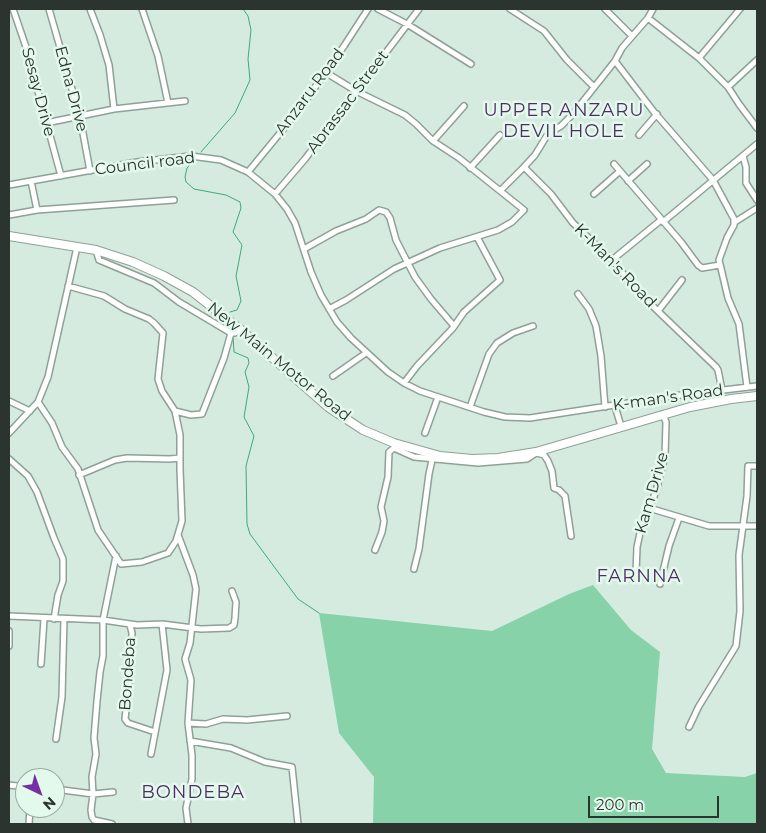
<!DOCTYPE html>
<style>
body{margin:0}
#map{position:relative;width:766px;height:833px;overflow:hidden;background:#d6ebdf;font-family:Montserrat,sans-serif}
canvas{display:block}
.frame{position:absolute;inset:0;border:10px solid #2c342f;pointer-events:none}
.north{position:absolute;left:15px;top:768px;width:50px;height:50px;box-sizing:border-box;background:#e3f9ec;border:1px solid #9aaaa0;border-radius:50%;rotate:138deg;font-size:14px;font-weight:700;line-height:20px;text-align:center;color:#2c342f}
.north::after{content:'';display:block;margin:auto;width:18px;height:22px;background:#762fa2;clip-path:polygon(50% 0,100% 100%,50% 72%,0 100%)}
.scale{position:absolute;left:588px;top:796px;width:131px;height:22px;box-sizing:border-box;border:2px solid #2c342f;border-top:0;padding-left:6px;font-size:15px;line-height:18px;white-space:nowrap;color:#2c342f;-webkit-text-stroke:4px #e3f9ec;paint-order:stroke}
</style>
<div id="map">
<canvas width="766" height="833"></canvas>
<div class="frame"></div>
<div class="north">N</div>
<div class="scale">200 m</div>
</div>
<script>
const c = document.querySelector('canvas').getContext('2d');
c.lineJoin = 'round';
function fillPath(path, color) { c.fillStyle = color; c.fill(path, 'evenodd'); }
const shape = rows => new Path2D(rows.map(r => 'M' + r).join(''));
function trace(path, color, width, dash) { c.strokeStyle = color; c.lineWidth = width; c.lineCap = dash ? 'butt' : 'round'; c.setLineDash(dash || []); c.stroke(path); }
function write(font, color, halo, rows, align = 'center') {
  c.font = font + ' Montserrat,sans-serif'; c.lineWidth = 5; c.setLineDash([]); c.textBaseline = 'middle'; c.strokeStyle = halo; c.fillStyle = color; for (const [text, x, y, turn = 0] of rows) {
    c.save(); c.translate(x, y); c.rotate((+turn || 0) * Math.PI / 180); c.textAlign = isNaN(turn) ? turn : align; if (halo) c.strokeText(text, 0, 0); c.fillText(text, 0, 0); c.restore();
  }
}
const green = shape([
 [593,585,631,630,660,652,652,749,666,773,745,777,757,773,757,824,373,824,374,777,339,733,319,613,492,631,569,594]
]);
const stream = shape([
 [201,152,235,113,250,80,248,59,251,30,248,16,243,9],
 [194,161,187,168,185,177,186,182,194,189,226,195,240,202,241,208,233,232,242,245,236,276,241,301,237,310,230,312],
 [233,336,234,352,248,358,249,363,245,372,249,387,244,417,254,436,246,466,247,524,250,534,298,599,319,613]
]);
const minor = shape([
 [13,9,26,47,61,176],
 [49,9,80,117,90,171],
 [90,9,100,35,109,65,114,109],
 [142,9,158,56,168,103],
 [378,9,407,24,471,64],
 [510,9,544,31,567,60,594,87],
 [605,9,632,36],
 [648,18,699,58,728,87,739,104,757,128],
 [699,58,740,9],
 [615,61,654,112,713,180,734,219,734,225,727,238,719,260,728,298,739,324,747,387],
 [325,72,356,91,405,115,416,124,433,141,459,158,524,210,512,222,498,230,440,248,394,269,346,300,329,309],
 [728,87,757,60],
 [46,123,114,109,185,101],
 [639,135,657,114],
 [433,141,464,106],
 [743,156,746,167,746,183,757,200],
 [614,164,681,242,698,265,702,268,720,265],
 [524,167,535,155,546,137,554,130,561,126,573,114,615,61,622,48,648,18,653,9],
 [470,168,500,135],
 [248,172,299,110,344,46,368,9],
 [31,181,37,210],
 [628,181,647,164],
 [9,185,137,162,191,156,221,160,248,172,275,194,287,209,295,223,311,272,321,295,337,322,351,338,388,372,404,383,420,391,484,412,505,417,530,418,673,396,757,386],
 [501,190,524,167,551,194,573,223,615,263,634,288,716,367,718,370,722,390],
 [275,194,305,159,419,9],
 [594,194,620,171],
 [9,215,37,210,174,200],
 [663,222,757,144],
 [735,222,757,208],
 [304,249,336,231,366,219,379,210,386,212,390,218,396,240,415,277,431,299,454,326],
 [96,250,99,260,154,283,179,302,231,333,235,333,241,330],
 [612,260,661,220],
 [578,294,589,309,596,326,601,356,605,407],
 [658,311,682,280],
 [333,376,366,353],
 [404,383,417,366,453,328,464,312,500,280,477,237],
 [9,401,30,411],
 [38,402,52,423,62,447,78,469,98,530,121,564,142,562,168,553,176,541,182,521,180,469,180,435,175,411,162,391,158,379,163,333,154,323,149,319,125,309,104,296,68,286],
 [615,406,620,423],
 [470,407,489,354,497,343,513,333,533,326],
 [175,411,191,415,202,414,224,358,231,333],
 [9,433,38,402,48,377,77,247],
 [425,433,438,397],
 [394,448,414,457,478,463,527,459,536,453],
 [537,453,544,455,548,461,552,471,554,488,559,490,565,496,571,536],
 [9,459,28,476,37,492,54,538,63,559,63,581,58,595,54,619],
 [79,475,115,460,127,458,170,459,180,458],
 [649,508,709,526,757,526],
 [178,535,193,575,196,589,190,643,185,659,191,680,188,723,192,755,192,779,186,808,188,824],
 [375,550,382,532,384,521,381,507,388,477,389,452,394,448],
 [414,569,419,549,429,474,432,460],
 [636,573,637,547,640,533,656,491,665,456,666,422,663,414],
 [660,584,669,546,679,518],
 [9,616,103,620,137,625,162,624,201,629,229,628,234,625,235,618,236,602,232,591],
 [130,625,132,633,131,666,125,719,128,723,155,732],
 [9,631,9,646],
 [41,664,44,619],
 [188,723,206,724,223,719,247,720,287,716],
 [689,727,699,706,736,646,740,611,739,555,747,496,748,466,757,466],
 [56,739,62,697,64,619],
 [190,741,231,748,265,762,292,767,298,824],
 [151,754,167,670,162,624],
 [9,785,25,787],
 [55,789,93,794,113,792],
 [29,824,30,808],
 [112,824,94,820,92,817,91,810,93,794,92,777,96,754,94,738,97,701,100,672,103,656,103,620,116,556]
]);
const highway = shape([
 [9,236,96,250,133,262,164,276,193,292,241,330,328,407,363,430,394,443,440,456,472,459,498,458,536,452,690,407,731,399,757,396]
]);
const streetNames = [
 ["Edna Drive",71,89,75],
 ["Sesay Drive",38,92,75],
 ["Anzaru Road",310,92,-53],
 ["Abrassac Street",348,102,-53],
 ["Council road",145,164,-7],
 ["K-Man's Road",615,266,46],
 ["New Main Motor Road",279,362,39],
 ["K-man's Road",668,398,-8],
 ["Kam Drive",652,493,-74],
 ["Bondeba",128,674,-86]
];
const neighbourhoodNames = [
 ["UPPER ANZARU",564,111],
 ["DEVIL HOLE",564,132],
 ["FARNNA",639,577],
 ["BONDEBA",193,793]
];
fillPath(green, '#87d2a9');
trace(stream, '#39ac77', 1);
trace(minor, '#8ea196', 8);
trace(highway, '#8ea196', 10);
trace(minor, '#fff', 5);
trace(highway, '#fff', 8);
write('16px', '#2c342f', '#e3f9ec', streetNames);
c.letterSpacing = '1px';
write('18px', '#4e2c65', '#e3f9ec', neighbourhoodNames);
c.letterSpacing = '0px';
</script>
